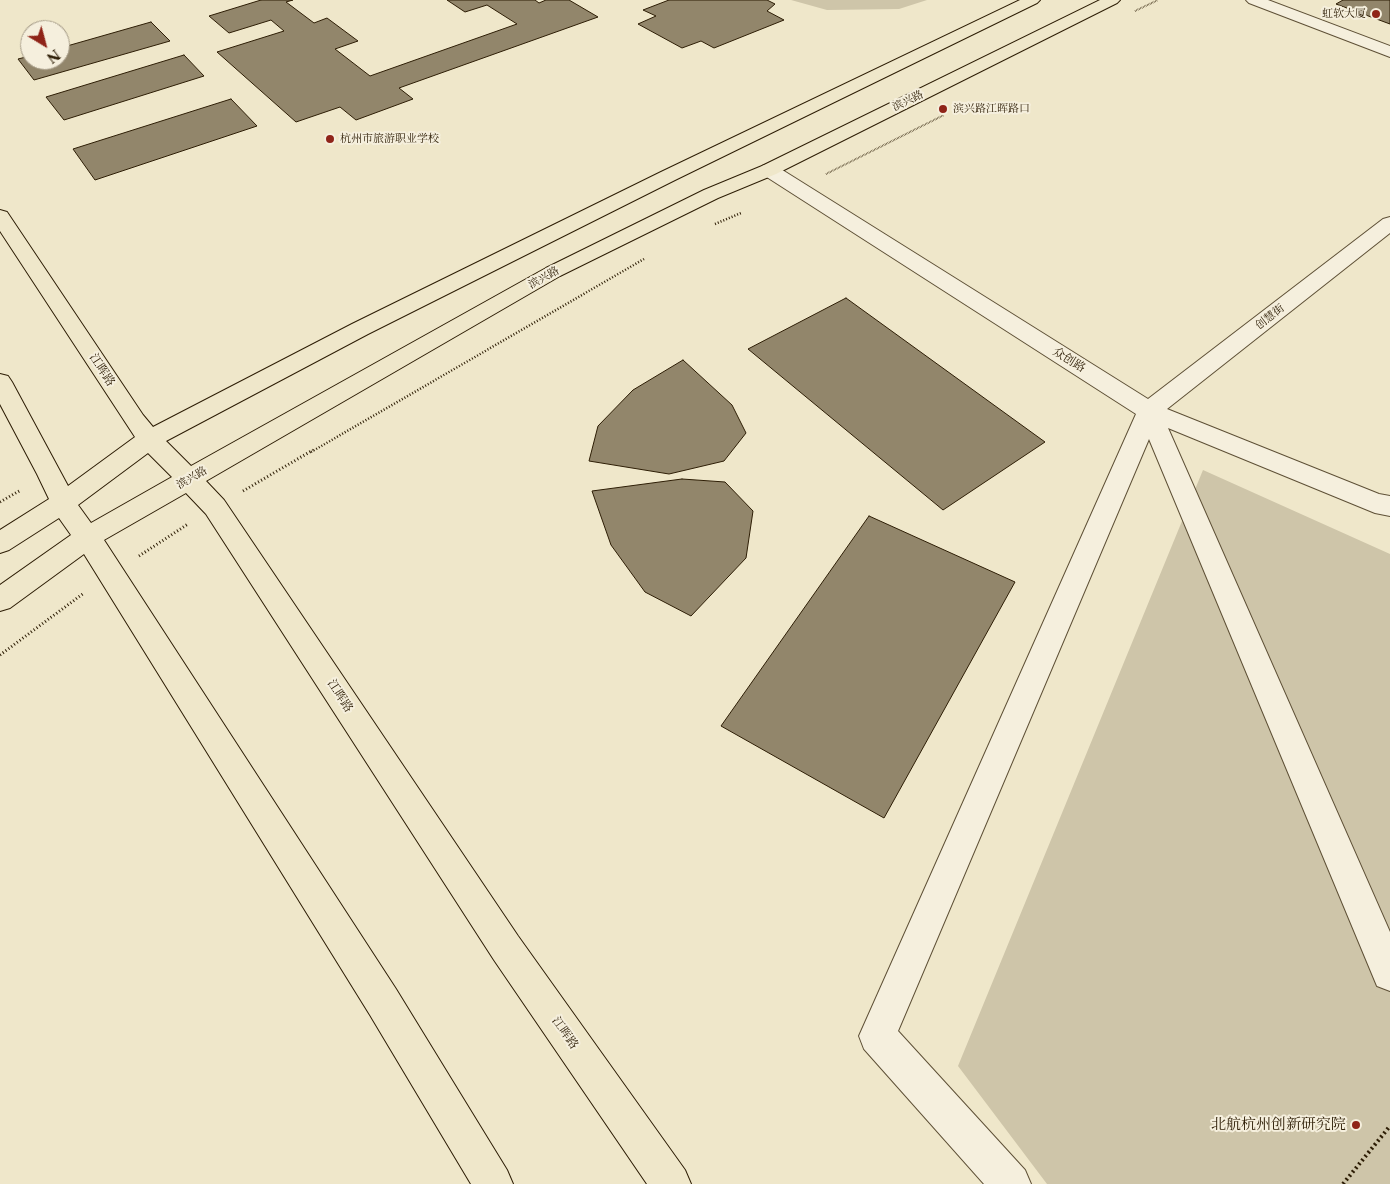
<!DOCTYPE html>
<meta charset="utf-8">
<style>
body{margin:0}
#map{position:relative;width:1390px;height:1184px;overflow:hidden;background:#efe7ca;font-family:"Libre Caslon Text",serif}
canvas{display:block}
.north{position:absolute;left:20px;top:20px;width:50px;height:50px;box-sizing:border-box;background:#f5efdd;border:1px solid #a59b87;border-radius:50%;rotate:143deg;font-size:14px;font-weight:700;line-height:20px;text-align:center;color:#2d1d05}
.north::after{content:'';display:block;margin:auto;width:18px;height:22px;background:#8f2418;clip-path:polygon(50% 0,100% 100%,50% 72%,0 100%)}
</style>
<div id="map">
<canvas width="1390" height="1184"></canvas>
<div class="north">N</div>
</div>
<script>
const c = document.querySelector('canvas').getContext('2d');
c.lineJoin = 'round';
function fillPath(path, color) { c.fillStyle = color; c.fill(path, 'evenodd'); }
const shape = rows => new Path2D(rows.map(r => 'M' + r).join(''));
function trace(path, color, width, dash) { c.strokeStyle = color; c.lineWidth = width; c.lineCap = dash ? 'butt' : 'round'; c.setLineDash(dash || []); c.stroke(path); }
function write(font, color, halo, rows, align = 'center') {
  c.font = font + ' "Libre Caslon Text","Noto Serif SC",serif'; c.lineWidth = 4; c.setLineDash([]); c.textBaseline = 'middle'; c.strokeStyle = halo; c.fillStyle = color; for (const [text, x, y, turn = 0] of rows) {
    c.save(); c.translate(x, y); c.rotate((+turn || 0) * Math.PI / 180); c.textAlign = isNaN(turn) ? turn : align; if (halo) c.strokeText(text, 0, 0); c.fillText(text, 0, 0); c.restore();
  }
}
const green = shape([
 [791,0,927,0,899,9,827,10],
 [1203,470,1390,554,1390,1184,1047,1184,958,1066]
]);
const building = shape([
 [261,0,293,0,286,2,314,23,327,18,358,41,335,49,370,76,517,24,487,5,465,12,447,0,535,0,539,3,546,0,569,0,598,17,399,88,413,99,356,120,340,107,296,122,217,52,284,31,271,20,229,33,209,16,261,0],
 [669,0,767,0,775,4,767,11,784,20,714,48,701,41,682,48,638,24,656,16,643,10,669,0],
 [1343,0,1390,0,1390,24,1336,4,1343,0],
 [151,22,170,41,34,80,18,59,30,56,30,60,60,60,60,48,151,22],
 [184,55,204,76,64,120,46,97,184,55],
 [231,99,257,126,95,180,73,149,231,99],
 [846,298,1045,442,943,510,748,349,846,298],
 [683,360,732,405,746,433,724,461,669,474,589,461,598,426,633,390,683,360],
 [682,479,725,482,753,511,746,558,691,616,645,592,611,545,592,491,682,479],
 [869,516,1015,582,884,818,721,726,869,516]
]);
const pathFar3 = shape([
 [1135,11,1158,0],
 [826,174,944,115]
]);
const pathFar2 = shape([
 [715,224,741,213],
 [311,452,644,259]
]);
const pathFar1 = shape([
 [243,491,313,450],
 [0,502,21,490],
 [139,556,188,524],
 [0,655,84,593]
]);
const path = shape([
 [1343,1184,1390,1126]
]);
const minor = shape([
 [1246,0,1268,0,1390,46,1390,57,1249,3,1246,0],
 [769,164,776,166,1148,399,1383,219,1390,217,1390,233,1167,409,1379,494,1390,496,1390,516,1375,513,1168,428,1390,932,1390,991,1377,986,1149,439,898,1031,1025,1170,1031,1184,984,1184,864,1049,859,1036,1136,414,762,174,760,170,762,166,769,164]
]);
const major = shape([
 [1020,0,1040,0,1037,3,675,180,368,334,166,441,191,466,546,268,704,190,762,166,1100,0,1120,0,1117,3,776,174,718,198,560,276,206,481,224,500,518,936,685,1170,691,1184,647,1184,494,960,206,514,186,493,104,540,396,989,507,1170,513,1184,471,1184,370,1015,84,554,10,608,0,611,0,585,71,535,59,518,9,550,0,553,0,530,49,499,37,474,0,404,0,374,8,376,12,382,68,486,135,437,0,231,0,210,7,212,143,415,153,427,352,324,661,172,1020,0],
 [148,453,172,477,91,523,78,505,148,453]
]);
const markers = [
 [1376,14,5,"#8f2418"],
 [943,109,5,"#8f2418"],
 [330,139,5,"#8f2418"],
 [1356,1125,5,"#8f2418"]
];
const farPoinames = [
 ["虹软大厦",1366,14,"right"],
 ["滨兴路江晖路口",953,109],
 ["杭州市旅游职业学校",340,139]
];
const farStreetnames = [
 ["滨兴路",908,101,-26],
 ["滨兴路",544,278,-29],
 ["创慧街",1270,317,-38],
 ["滨兴路",192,478,-30]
];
const streetNames = [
 ["众创路",1069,360,32],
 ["江晖路",102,370,57],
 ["江晖路",340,696,57],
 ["江晖路",565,1033,55]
];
const nearPoinames = [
 ["北航杭州创新研究院",1346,1125]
];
fillPath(green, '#cec5a9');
fillPath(building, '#92866b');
trace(building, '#2d1d05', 1);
trace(minor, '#5e5036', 2);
trace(major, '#2d1d05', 2);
trace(pathFar3, '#2d1d05', 2, [0.5, 1]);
trace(pathFar2, '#2d1d05', 2.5, [1, 2]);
trace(pathFar1, '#2d1d05', 3, [1, 2.5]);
trace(path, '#2d1d05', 4, [2, 3]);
fillPath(minor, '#f5efdd');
fillPath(major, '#efe7ca');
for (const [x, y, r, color] of markers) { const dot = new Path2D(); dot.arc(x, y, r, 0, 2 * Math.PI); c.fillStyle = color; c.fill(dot); trace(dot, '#f5efdd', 2); }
write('11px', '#2d1d05', '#f5efdd', farPoinames, 'left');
write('11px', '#2d1d05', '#f5efdd', farStreetnames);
write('12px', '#2d1d05', '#f5efdd', streetNames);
write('15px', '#2d1d05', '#f5efdd', nearPoinames, 'right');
</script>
